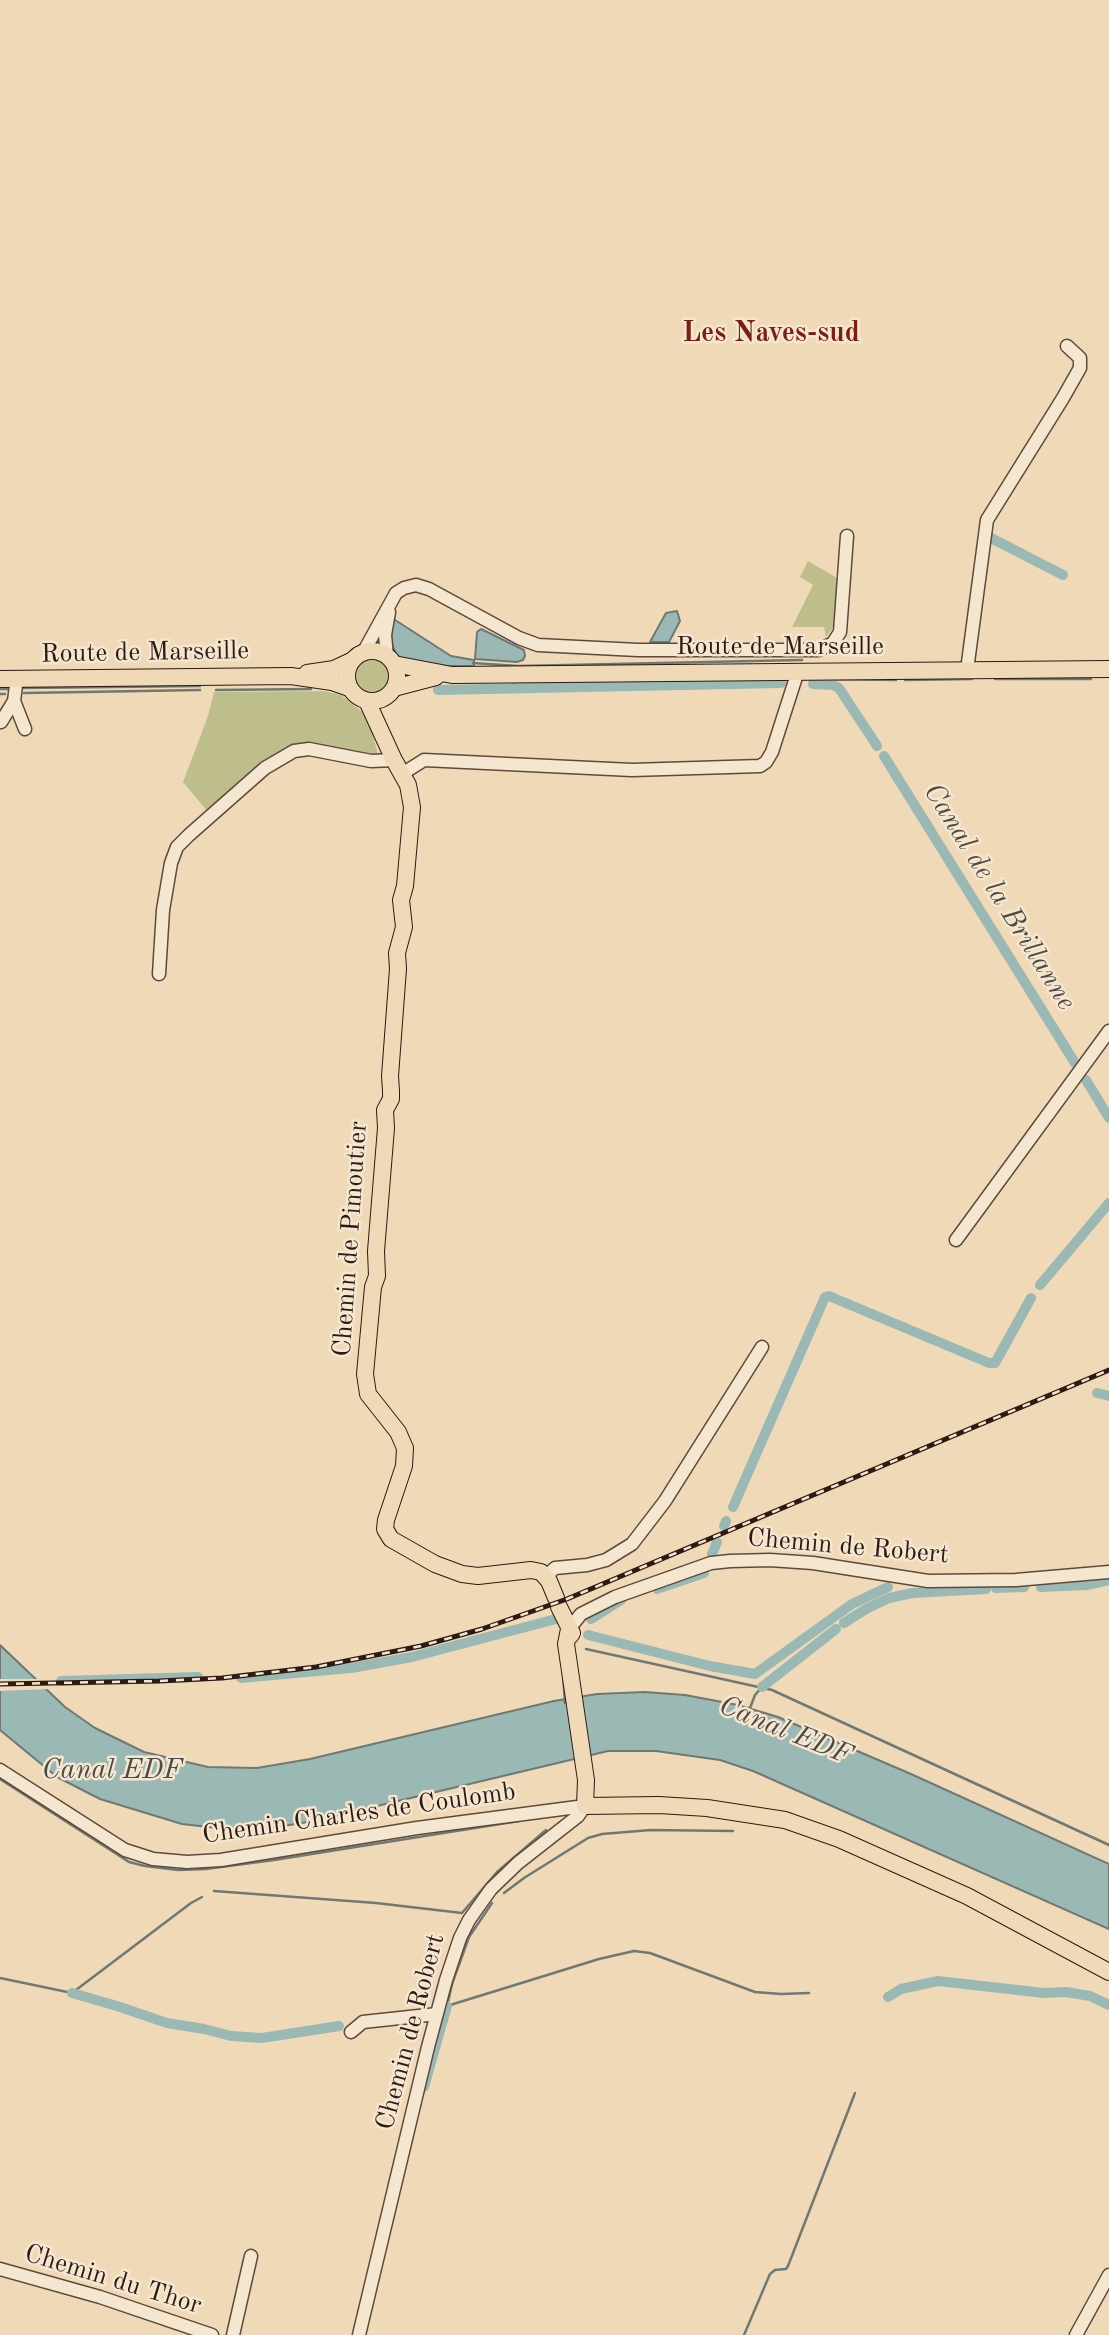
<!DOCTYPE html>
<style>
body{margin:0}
canvas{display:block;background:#f0d9b7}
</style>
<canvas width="1109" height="2335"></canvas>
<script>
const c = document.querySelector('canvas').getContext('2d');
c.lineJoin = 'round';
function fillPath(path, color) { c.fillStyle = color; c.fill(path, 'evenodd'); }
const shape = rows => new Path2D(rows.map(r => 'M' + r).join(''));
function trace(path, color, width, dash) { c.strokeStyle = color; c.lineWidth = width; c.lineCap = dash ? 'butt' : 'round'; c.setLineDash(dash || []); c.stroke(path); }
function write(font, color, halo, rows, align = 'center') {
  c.font = font + ' "Old Standard TT",serif'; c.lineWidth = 5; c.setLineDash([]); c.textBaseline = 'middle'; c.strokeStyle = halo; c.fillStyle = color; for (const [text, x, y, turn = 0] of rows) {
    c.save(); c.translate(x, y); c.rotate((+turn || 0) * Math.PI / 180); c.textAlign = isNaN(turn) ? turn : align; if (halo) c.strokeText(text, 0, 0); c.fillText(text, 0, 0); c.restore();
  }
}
const green = shape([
 [808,561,837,578,834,626,826,637,824,627,792,627,813,585,800,577],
 '354 676a18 18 0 1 1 36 0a18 18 0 1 1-36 0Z',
 [324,691,341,695,365,714,370,723,378,755,294,746,286,748,273,756,208,812,183,782,208,716,214,692]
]);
const water = shape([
 [677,611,680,621,669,642,650,642,666,613,677,611],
 [392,618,451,656,474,660,474,666,431,666,402,659,396,654,391,642,392,618],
 [481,629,524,650,525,656,523,660,517,662,475,659,477,632,481,629],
 [0,1645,65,1707,95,1728,144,1752,208,1767,257,1768,310,1759,554,1701,597,1694,645,1692,685,1695,738,1705,778,1717,911,1774,1109,1864,1109,1929,753,1771,720,1760,656,1751,608,1751,314,1821,277,1827,226,1829,182,1824,100,1799,57,1777,0,1730,0,1645]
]);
const pier = shape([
 [0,1679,40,1679,50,1689,0,1691]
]);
const stream = shape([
 [473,663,518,666,802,660],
 [826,679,896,680],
 [995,679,1091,679],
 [905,680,972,679],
 [21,688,200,686],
 [512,688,514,682,557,682],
 [0,689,11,689],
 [216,690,311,689],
 [24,693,200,690],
 [0,694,5,694],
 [586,1649,772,1690,1109,1845],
 [563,1675,565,1703],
 [750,1708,755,1695,762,1687],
 [0,1779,129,1862,145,1866,178,1870,206,1869,274,1860,519,1821],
 [214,1891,376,1903,462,1913,497,1872,546,1830],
 [504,1893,524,1878,588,1838,602,1834,651,1830,733,1831],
 [0,1978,72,1993,191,1903,202,1897],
 [447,2006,599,1959,634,1951,650,1953,755,1992,781,1994,809,1993],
 [447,2006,452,1984,469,1937,492,1903],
 [744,2335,770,2274,775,2270,786,2269,788,2266,855,2093]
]);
const canal = shape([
 [991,538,1063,575],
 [813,684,833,685,839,688,877,746],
 [438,690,781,683],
 [884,756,1075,1063],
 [1086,1080,1109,1118],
 [1040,1285,1109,1203],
 [1097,1393,1109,1396],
 [733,1507,825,1297,829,1296,989,1363,995,1363,1031,1298],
 [724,1526,726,1521],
 [712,1554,717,1542],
 [1041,1587,1088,1585,1109,1580],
 [996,1588,1024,1587],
 [657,1589,704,1573],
 [591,1619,621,1600],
 [844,1623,866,1609,889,1598,913,1593,986,1589],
 [588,1635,710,1666,755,1674,852,1604,888,1587],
 [241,1678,351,1668,412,1657,556,1619],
 [61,1681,198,1677],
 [762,1687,836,1629],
 [72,1993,117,2006,167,2023,204,2029,231,2036,262,2038,339,2026],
 [888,1997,901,1989,938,1981,1044,1993,1066,1992,1090,1996,1109,2005],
 [424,2087,447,2006]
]);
const minor = shape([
 [363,653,396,593,404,588,416,585,429,589,519,638,538,645,638,650,819,650,833,643,840,632,847,536],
 [387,656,385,635,389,612],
 [967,670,987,520,1063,398,1080,368,1080,358,1067,346],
 [17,678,14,701,25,729],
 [1,722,14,701],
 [402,774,424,760,632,770,760,766,766,762,772,752,798,671],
 [159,974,163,910,171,863,177,847,189,835,265,768,294,751,309,749,371,761,394,760],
 [956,1240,1109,1031],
 [546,1576,555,1568,587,1565,606,1560,632,1544,665,1501,762,1347],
 [569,1629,581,1614,615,1597,711,1563,730,1561,770,1560,813,1563,928,1581,1016,1580,1109,1572],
 [0,1770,125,1850,153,1859,187,1862,221,1860,417,1828,585,1806],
 [351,2032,363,2022,437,2014],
 [0,2269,100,2297,212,2335],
 [233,2335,251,2256],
 [359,2335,428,2047,446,1980,460,1938,469,1920,491,1889,518,1863,578,1816,585,1806],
 [1076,2335,1109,2275]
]);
const major = shape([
 '347 676a25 25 0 1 1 50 0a25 25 0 1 1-50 0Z',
 [394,664,452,675,1109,669],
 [307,673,334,669,351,661],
 [0,679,291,676,332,682,349,688],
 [394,688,436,677],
 [367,701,394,760,408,785,412,807,405,886,401,900,404,927,397,953,398,969,390,1076,391,1091,391,1099,385,1110,386,1128,376,1251,377,1276,373,1287,365,1374,368,1394,398,1432,405,1448,404,1466,386,1520,385,1529,391,1539,435,1564,462,1574,478,1576,531,1570,541,1572,549,1581,556,1598],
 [559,1607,572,1633,570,1636],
 [569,1629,566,1644,586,1780,585,1806,659,1805,707,1808,785,1820,839,1839,967,1896,1109,1972]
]);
const rail = shape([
 [0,1684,159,1681,222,1678,316,1667,421,1646,482,1629,567,1599,1109,1370]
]);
const streetNames = [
 ["Route de Marseille",780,647],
 ["Route de Marseille",145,653,-1],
 ["Chemin de Pimoutier",351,1239,-86],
 ["Chemin de Robert",848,1547,5],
 ["Chemin Charles de Coulomb",359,1814,-8],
 ["Chemin de Robert",411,2032,-75],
 ["Chemin du Thor",113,2280,17]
];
const neighbourhoodNames = [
 ["Les Naves-sud",771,334]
];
const waterNames = [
 ["Canal de la Brillanne",999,897,58],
 ["Canal EDF",785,1731,22],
 ["Canal EDF",112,1771]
];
fillPath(green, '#bdbe8c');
fillPath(water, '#9bb9b4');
trace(water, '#6f7974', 2);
fillPath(pier, '#f0d9b7');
trace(stream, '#6f7974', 2.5);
trace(canal, '#9bb9b4', 10);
trace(minor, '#5d4a3c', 15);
trace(major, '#2c1a13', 18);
trace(minor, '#f5e6d0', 12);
trace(major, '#f0d9b7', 16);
trace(rail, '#2c1a13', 5);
trace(rail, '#f5e6d0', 2.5, [8]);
write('26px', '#2c1a13', '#f5e6d0', streetNames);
write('bold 28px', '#7a1f14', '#f5e6d0', neighbourhoodNames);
write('italic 28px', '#4d4a43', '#f5e6d0', waterNames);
</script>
